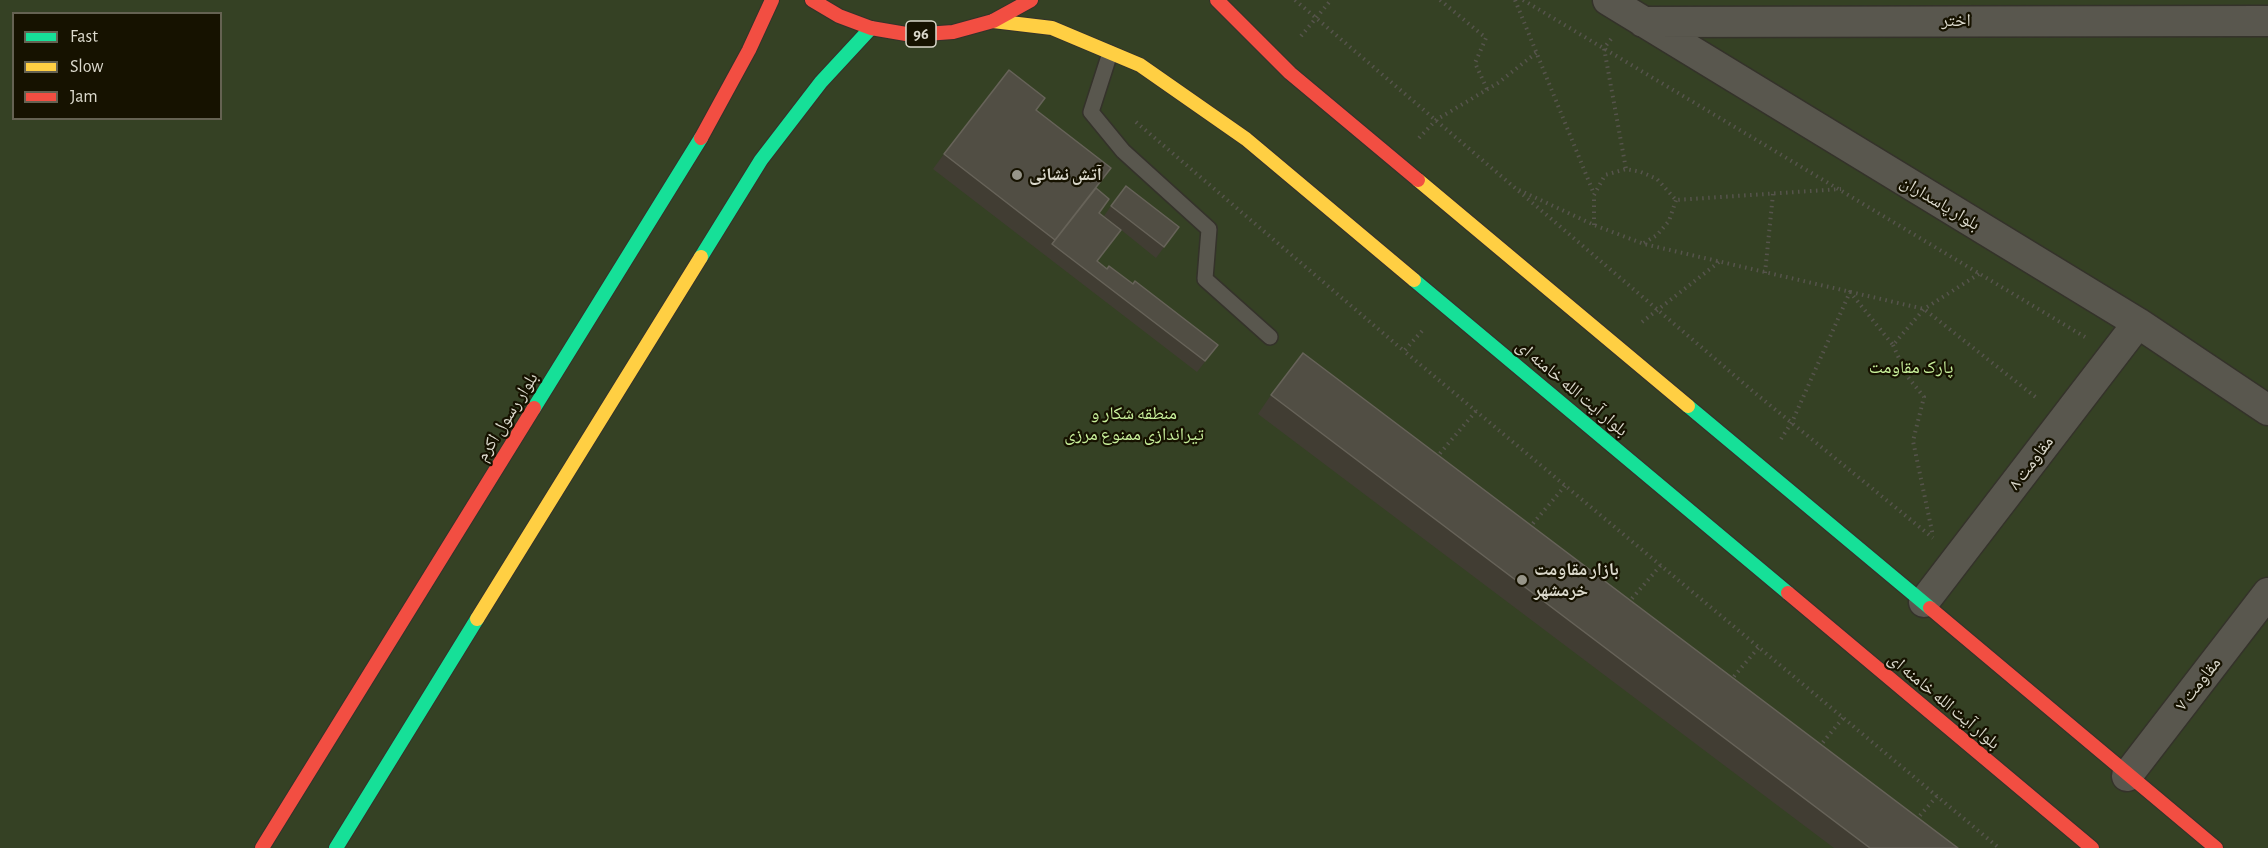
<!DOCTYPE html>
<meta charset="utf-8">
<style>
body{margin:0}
#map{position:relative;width:2268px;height:848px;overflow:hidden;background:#19170c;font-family:"Alegreya Sans",sans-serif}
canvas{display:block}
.legend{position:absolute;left:12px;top:12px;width:210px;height:108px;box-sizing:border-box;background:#161200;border:2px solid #656252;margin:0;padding:8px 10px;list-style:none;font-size:18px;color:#dbd9cc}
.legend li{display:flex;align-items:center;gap:12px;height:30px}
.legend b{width:30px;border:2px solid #656252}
</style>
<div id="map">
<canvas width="2268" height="848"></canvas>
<ul class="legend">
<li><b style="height:8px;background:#16e098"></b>Fast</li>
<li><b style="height:8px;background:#ffcf43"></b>Slow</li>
<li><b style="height:8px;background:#f24e42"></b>Jam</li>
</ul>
</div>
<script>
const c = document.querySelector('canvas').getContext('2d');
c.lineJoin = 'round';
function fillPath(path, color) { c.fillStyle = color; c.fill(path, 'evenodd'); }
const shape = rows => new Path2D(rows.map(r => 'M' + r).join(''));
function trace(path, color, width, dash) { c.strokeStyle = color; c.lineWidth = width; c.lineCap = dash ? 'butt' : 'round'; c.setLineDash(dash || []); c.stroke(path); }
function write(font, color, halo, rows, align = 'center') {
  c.font = font + ' "Alegreya Sans","Noto Naskh Arabic",sans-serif'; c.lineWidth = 4.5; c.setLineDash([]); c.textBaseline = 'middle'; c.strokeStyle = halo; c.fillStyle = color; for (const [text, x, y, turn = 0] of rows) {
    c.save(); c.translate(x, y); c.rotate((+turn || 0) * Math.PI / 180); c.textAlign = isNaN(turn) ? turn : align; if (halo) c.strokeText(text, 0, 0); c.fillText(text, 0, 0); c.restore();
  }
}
const green = shape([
 [0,0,2268,0,2268,848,0,848],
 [14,14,220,14,220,118,14,118]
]);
const path = shape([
 [1295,0,1755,393,1933,538],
 [1440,0,1486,38,1475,63,1487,89],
 [1515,0,1594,194],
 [1523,0,2085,337],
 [1301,36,1331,0],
 [1611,39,1604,48,1626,169],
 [1136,122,1404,351],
 [1419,138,1436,120,1498,83,1536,53],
 [1519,190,1594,225,1644,244,1924,309,2038,399],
 [1594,225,1594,195,1605,175,1626,169,1641,172,1657,179,1676,200,1841,189],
 [1644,243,1657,235,1669,221,1676,200],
 [1765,273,1773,194],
 [1642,322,1719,262],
 [1422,331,1404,351,1999,848],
 [1893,345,1907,376,1924,397,1913,441,1933,536],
 [1781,439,1792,422,1850,292,1893,345,1924,309,1982,272],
 [1436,458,1476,411],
 [1529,528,1565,486],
 [1628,603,1661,565],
 [1730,681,1759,647],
 [1819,747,1843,718],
 [1916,820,1937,796]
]);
const lane = shape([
 [1110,53,1091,112,1123,151,1209,229,1205,279,1270,337]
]);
const street = shape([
 [1608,0,2138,323,2268,410],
 [1643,22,2268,21],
 [1924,602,2138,323],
 [2127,776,2268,593]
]);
const fast = shape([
 [701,257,761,160,821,82,871,28],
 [1414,280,1788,593],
 [1688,406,1930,608],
 [534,408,701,138],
 [336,848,477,619]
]);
const slow = shape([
 [993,21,1052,28,1140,65,1246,139,1414,280],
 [1418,180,1688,406],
 [477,619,701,257]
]);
const jam = shape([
 [812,0,839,16,871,28,912,35,953,32,993,21,1031,0],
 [1217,0,1290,73,1418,180],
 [701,138,749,50,772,0],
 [1788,593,2092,848],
 [1930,608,2216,848],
 [262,848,534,408]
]);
const wall = shape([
 [1037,110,1096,188,1099,213,1121,230,1097,261,1107,269,1133,284,1218,345,1197,372,933,169,944,154],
 [1111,206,1179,227,1156,258,1104,216],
 [1271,395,1958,848,1834,848,1258,414]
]);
const building = shape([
 [1009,70,1045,98,1036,110,1111,168,1055,240,944,154,1009,70],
 [1126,186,1179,227,1164,247,1111,206,1126,186],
 [1096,188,1109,199,1099,213,1121,230,1097,261,1107,269,1109,266,1133,284,1135,281,1218,345,1205,361,1052,244,1096,188],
 [1303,353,1958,848,1870,848,1271,395,1303,353]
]);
const markers = [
 [1017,175,6,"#979589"],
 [1522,580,6,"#979589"]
];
const shields = [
 [921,34,30]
];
const shieldNames = [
 ["96",921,34]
];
const streetNames = [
 ["اختر",1956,21],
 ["بلوار پاسداران",1940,203,31],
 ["بلوار آیت الله خامنه ای",1572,388,40],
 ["بلوار رسول اکرم",507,417,-58],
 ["مقاومت ۸",2031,463,-53],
 ["مقاومت ۷",2198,684,-52],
 ["بلوار آیت الله خامنه ای",1944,701,40]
];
const poiNames = [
 ["آتش نشانی",1029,175],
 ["بازار مقاومت",1534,570],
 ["خرمشهر",1534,591]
];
const parkNames = [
 ["پارک مقاومت",1911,368],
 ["منطقه شکار و",1134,414],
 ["تیراندازی ممنوع مرزی",1134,435]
];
fillPath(green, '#354124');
trace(lane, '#34322a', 18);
trace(street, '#34322a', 33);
trace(fast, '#34322a', 16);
trace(slow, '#34322a', 16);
trace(jam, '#34322a', 16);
trace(path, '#56544c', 4, [1.5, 4.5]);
trace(lane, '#59574e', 15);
trace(street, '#59574e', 30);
trace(fast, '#16e098', 14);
trace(slow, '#ffcf43', 14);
trace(jam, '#f24e42', 14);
fillPath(wall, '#413d33');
fillPath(building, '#514e44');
trace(building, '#676359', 1.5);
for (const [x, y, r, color] of markers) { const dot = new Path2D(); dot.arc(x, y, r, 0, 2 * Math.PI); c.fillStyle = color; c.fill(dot); trace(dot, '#161200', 2); }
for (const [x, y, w] of shields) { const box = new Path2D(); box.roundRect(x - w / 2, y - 13, w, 26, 4.5); c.fillStyle = '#161200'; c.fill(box); trace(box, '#dbd9cc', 1.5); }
write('bold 16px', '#dbd9cc', null, shieldNames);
write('18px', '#dbd9cc', '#161200', streetNames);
write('bold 18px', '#dbd9cc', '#161200', poiNames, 'left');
write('18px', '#c9f19b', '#161200', parkNames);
</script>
